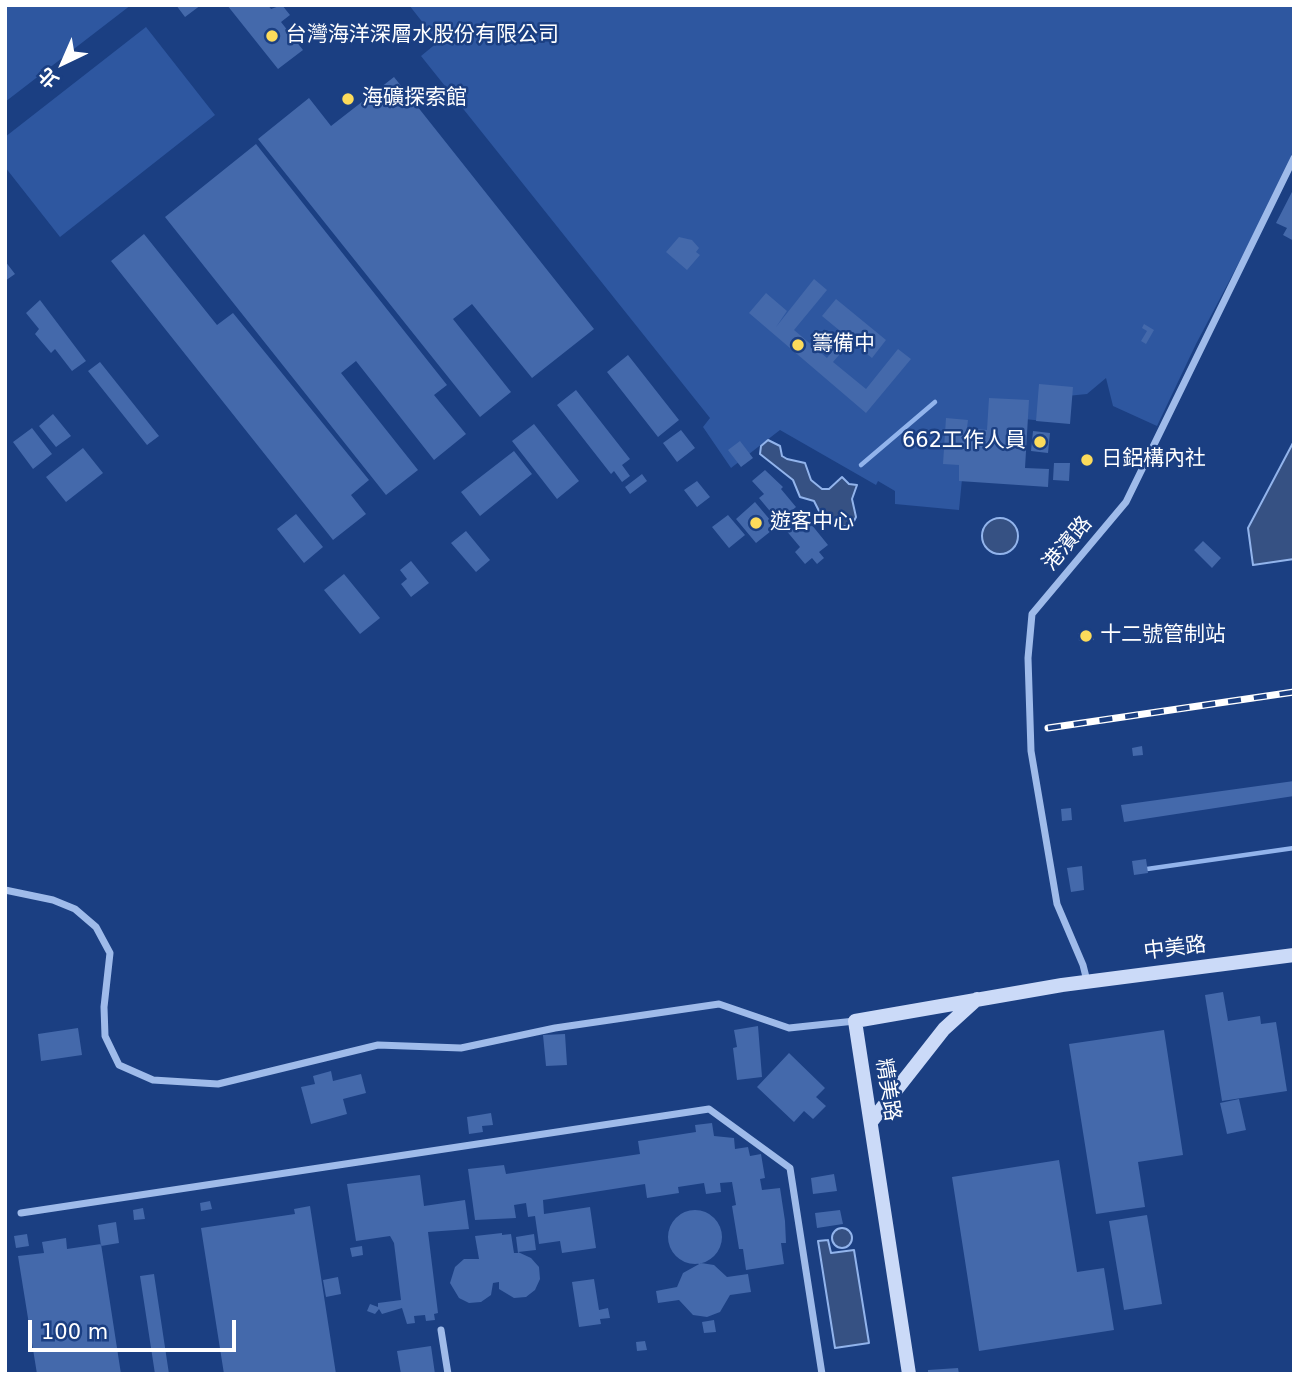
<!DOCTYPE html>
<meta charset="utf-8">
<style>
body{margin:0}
#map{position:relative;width:1299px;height:1379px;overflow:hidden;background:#1b3f82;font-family:"DejaVu Sans","Noto Sans TC",sans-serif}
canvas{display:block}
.frame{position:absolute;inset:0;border:7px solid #fff;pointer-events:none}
.north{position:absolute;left:28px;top:28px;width:70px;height:70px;-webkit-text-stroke:5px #1b3f82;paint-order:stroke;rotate:224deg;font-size:19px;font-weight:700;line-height:28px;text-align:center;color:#fff}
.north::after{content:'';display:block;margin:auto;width:24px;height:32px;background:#fff;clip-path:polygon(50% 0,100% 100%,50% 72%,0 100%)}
.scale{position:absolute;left:28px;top:1320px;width:208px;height:32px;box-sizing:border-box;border:4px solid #fff;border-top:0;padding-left:9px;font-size:21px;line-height:24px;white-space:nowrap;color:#fff;-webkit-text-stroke:5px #1b3f82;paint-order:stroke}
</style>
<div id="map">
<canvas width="1299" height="1379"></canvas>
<div class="frame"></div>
<div class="north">北</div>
<div class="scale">100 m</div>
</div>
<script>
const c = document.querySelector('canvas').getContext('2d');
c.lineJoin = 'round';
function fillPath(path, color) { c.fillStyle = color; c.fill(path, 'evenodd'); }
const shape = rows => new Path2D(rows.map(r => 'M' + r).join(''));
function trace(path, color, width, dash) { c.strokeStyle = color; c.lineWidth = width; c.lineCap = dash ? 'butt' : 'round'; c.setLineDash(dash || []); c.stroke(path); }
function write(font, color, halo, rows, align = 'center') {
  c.font = font + ' "DejaVu Sans","Noto Sans TC",sans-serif'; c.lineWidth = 5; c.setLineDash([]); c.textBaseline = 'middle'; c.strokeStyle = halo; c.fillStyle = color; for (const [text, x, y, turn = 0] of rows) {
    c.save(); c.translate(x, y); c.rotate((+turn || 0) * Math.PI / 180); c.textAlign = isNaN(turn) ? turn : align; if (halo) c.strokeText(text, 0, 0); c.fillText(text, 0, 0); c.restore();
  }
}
const green = shape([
 [5,5,131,5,5,102],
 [409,5,1294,5,1294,158,1196,344,1157,426,1113,406,1106,378,1087,394,1057,397,1054,422,1014,418,1011,443,966,438,959,510,895,504,895,491,878,481,876,485,780,430,731,468,703,427,710,418,421,56,438,42],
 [146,27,215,115,60,237,5,167,5,137]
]);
const water = shape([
 [768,440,780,446,782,456,787,459,805,463,811,480,822,489,829,489,842,477,849,484,857,485,852,499,856,517,852,525,842,527,820,513,814,501,800,497,793,480,760,454,761,446,768,440],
 [1294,441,1294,559,1253,565,1248,528,1294,441],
 '982 536a18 18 0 1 1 36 0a18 18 0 1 1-36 0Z',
 '832 1238a10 10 0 1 1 20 0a10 10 0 1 1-20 0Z',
 [828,1240,831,1253,854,1250,869,1343,835,1348,818,1241,828,1240]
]);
const stream = shape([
 [861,465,935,402],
 [1147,869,1294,848]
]);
const building = shape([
 [176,5,201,5,185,17],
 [227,5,268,5,271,9,282,5,290,15,281,22,303,50,278,69],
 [394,77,594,329,532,378,472,304,453,319,511,392,480,417,258,139,309,98,331,126],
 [256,144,447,385,434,395,466,434,434,460,356,361,341,373,418,470,386,495,165,217],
 [1294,188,1294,241,1283,235,1287,228,1276,223],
 [144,234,217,325,233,313,369,480,351,495,366,514,333,540,111,261],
 [679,237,692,240,699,248,696,252,700,255,687,270,666,252],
 [5,261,15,274,5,281],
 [814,279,827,290,794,330,827,358,845,335,822,316,836,299,886,340,872,358,851,341,833,362,866,389,898,349,911,359,866,413,749,313,766,293,787,311,776,327],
 [40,300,86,361,72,371,55,349,51,353,35,334,39,329,26,313],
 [1144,324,1154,330,1146,344,1141,341,1147,331,1142,328],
 [628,355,679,420,658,437,607,372],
 [100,362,159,436,147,445,88,371],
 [1039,384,1073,387,1070,424,1036,421],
 [576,390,630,459,622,465,630,476,622,482,614,471,611,474,557,405],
 [989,398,1029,400,1025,468,1049,469,1048,487,959,481,959,465,943,464,946,418,968,420,967,428,987,430],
 [53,414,71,436,56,447,39,426],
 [534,424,579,481,557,499,512,441],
 [32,428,52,454,33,469,13,442],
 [681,430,695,448,677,462,663,443],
 [1033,431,1050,433,1048,453,1031,451],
 [740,441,753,458,741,467,728,450],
 [83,448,103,473,66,502,46,477],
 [514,451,532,474,480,516,461,492],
 [1054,463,1070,463,1069,481,1053,480],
 [765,470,783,487,781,489,796,507,783,518,793,530,807,519,828,545,819,552,824,558,817,564,812,558,805,564,795,552,800,547,759,498,764,494,752,481],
 [642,474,647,481,630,494,625,487],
 [697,481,710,497,697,507,684,490],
 [755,502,776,527,756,543,736,519],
 [296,514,323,547,304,563,277,529],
 [728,515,745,535,729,548,712,527],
 [466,531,490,560,476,572,451,543],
 [1203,541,1221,558,1212,568,1194,550],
 [411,561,429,583,411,597,401,584,407,579,400,570],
 [344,574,380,618,360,634,324,590],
 [1093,631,1094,640,1079,641,1078,633],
 [1142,746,1143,755,1133,756,1132,748],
 [1294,781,1294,796,1124,822,1121,805],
 [1071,808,1072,820,1062,821,1061,809],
 [1146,859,1148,873,1134,875,1132,861],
 [1082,866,1084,890,1071,892,1067,868],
 [1223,992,1228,1021,1260,1016,1261,1024,1276,1022,1287,1091,1222,1101,1205,995],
 [758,1026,762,1077,737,1080,733,1048,737,1047,734,1030],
 [78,1028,82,1055,41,1061,38,1034],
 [1164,1030,1183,1155,1138,1162,1145,1207,1096,1214,1069,1044],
 [565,1034,567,1065,546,1066,543,1035],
 [789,1053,825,1088,816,1097,826,1106,813,1119,804,1111,794,1122,757,1087],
 [331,1071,333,1081,361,1074,366,1093,343,1099,347,1114,311,1124,301,1087,315,1084,313,1076],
 [1239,1099,1246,1130,1227,1134,1220,1103],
 [491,1113,493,1125,482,1126,483,1132,469,1134,467,1117],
 [712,1123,714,1136,734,1138,735,1149,748,1147,750,1156,761,1154,765,1178,760,1179,762,1190,780,1188,785,1221,786,1243,781,1243,784,1264,746,1270,743,1249,739,1249,732,1206,736,1205,732,1182,720,1183,721,1192,706,1194,704,1183,678,1187,679,1193,647,1198,645,1184,543,1200,544,1214,590,1207,596,1248,562,1253,560,1241,539,1244,535,1216,528,1217,526,1203,514,1205,516,1218,475,1220,468,1169,504,1165,506,1174,640,1154,638,1141,696,1132,695,1125],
 [1059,1160,1077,1272,1104,1268,1114,1330,979,1351,952,1177],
 [834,1174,837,1191,813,1194,811,1178],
 [420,1175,424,1206,465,1200,469,1229,428,1232,438,1313,434,1314,435,1320,426,1321,425,1315,414,1316,415,1323,407,1324,402,1308,382,1314,379,1309,375,1314,367,1311,370,1304,378,1307,378,1303,401,1300,394,1243,390,1236,356,1241,347,1184],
 [210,1201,212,1209,201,1211,200,1203],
 [310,1206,336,1374,224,1374,201,1228,295,1214,294,1209],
 [143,1208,145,1219,134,1220,133,1210],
 [840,1210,843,1224,817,1228,815,1213],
 '668 1237a27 27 0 1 1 54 0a27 27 0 1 1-54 0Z',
 [1147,1215,1162,1304,1124,1310,1109,1221],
 [116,1222,119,1243,101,1246,98,1225],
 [502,1233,502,1235,511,1234,514,1253,518,1253,516,1237,534,1234,536,1250,518,1252,531,1258,539,1267,540,1279,535,1290,526,1297,514,1298,499,1289,499,1282,493,1283,491,1295,481,1302,469,1303,459,1298,450,1283,455,1267,464,1259,479,1259,475,1236],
 [27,1234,29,1246,16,1248,14,1236],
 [66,1238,67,1249,101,1244,121,1374,37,1374,18,1256,44,1253,42,1242],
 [362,1246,363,1255,352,1257,350,1248],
 [701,1263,714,1265,727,1277,748,1274,751,1292,730,1295,720,1312,707,1317,693,1315,679,1300,658,1303,656,1291,677,1287,683,1273],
 [154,1274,169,1374,155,1374,140,1276],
 [338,1277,341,1294,326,1297,323,1280],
 [594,1279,599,1310,608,1308,610,1318,600,1319,601,1324,579,1327,572,1282],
 [714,1320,716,1332,704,1333,702,1322],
 [645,1341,647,1350,637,1351,636,1342],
 [431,1346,435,1374,401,1374,397,1351],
 [958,1368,959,1374,928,1374,928,1370]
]);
const minor = shape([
 [5,890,53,900,75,909,96,927,110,953,104,1007,105,1036,119,1065,153,1080,218,1084,378,1045,461,1048,555,1028,719,1004,789,1028,855,1021],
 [1087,981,1083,965,1057,904,1031,751,1028,658,1032,614,1126,502,1294,158],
 [21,1213,709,1109,790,1168,822,1374],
 [441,1330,448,1374]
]);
const secondary = shape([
 [871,1122,944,1029,977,999],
 [909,1374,855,1021,1062,985,1294,955]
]);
const rail = shape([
 [1048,728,1294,692]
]);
const markers = [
 [272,36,7,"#fcdb5b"],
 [348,99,7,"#fcdb5b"],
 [798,345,7,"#fcdb5b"],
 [1040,442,7,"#fcdb5b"],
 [1087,460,7,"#fcdb5b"],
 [756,523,7,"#fcdb5b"],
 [1086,636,7,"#fcdb5b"]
];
const poiNames = [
 ["台灣海洋深層水股份有限公司",286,36],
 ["海礦探索館",362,99],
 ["籌備中",812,345],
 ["662工作人員",1026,442,"right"],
 ["日鋁構內社",1101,460],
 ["遊客中心",770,523],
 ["十二號管制站",1100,636]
];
const streetNames = [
 ["港濱路",1068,544,-50],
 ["中美路",1175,949,-7],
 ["精美路",887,1090,81]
];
fillPath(green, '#2e57a0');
fillPath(water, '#365183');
trace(water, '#92b4ec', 2);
trace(stream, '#92b4ec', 4.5);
fillPath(building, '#4469ab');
trace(minor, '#9fbbea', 7);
trace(secondary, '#cbdaf8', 14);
trace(rail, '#fff', 7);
trace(rail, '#1b3f82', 4.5, [13]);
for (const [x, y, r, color] of markers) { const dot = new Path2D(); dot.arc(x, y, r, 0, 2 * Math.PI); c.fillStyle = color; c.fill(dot); trace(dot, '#1b3f82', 2.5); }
write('21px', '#fff', '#1b3f82', poiNames, 'left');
write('21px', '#fff', '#1b3f82', streetNames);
</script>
